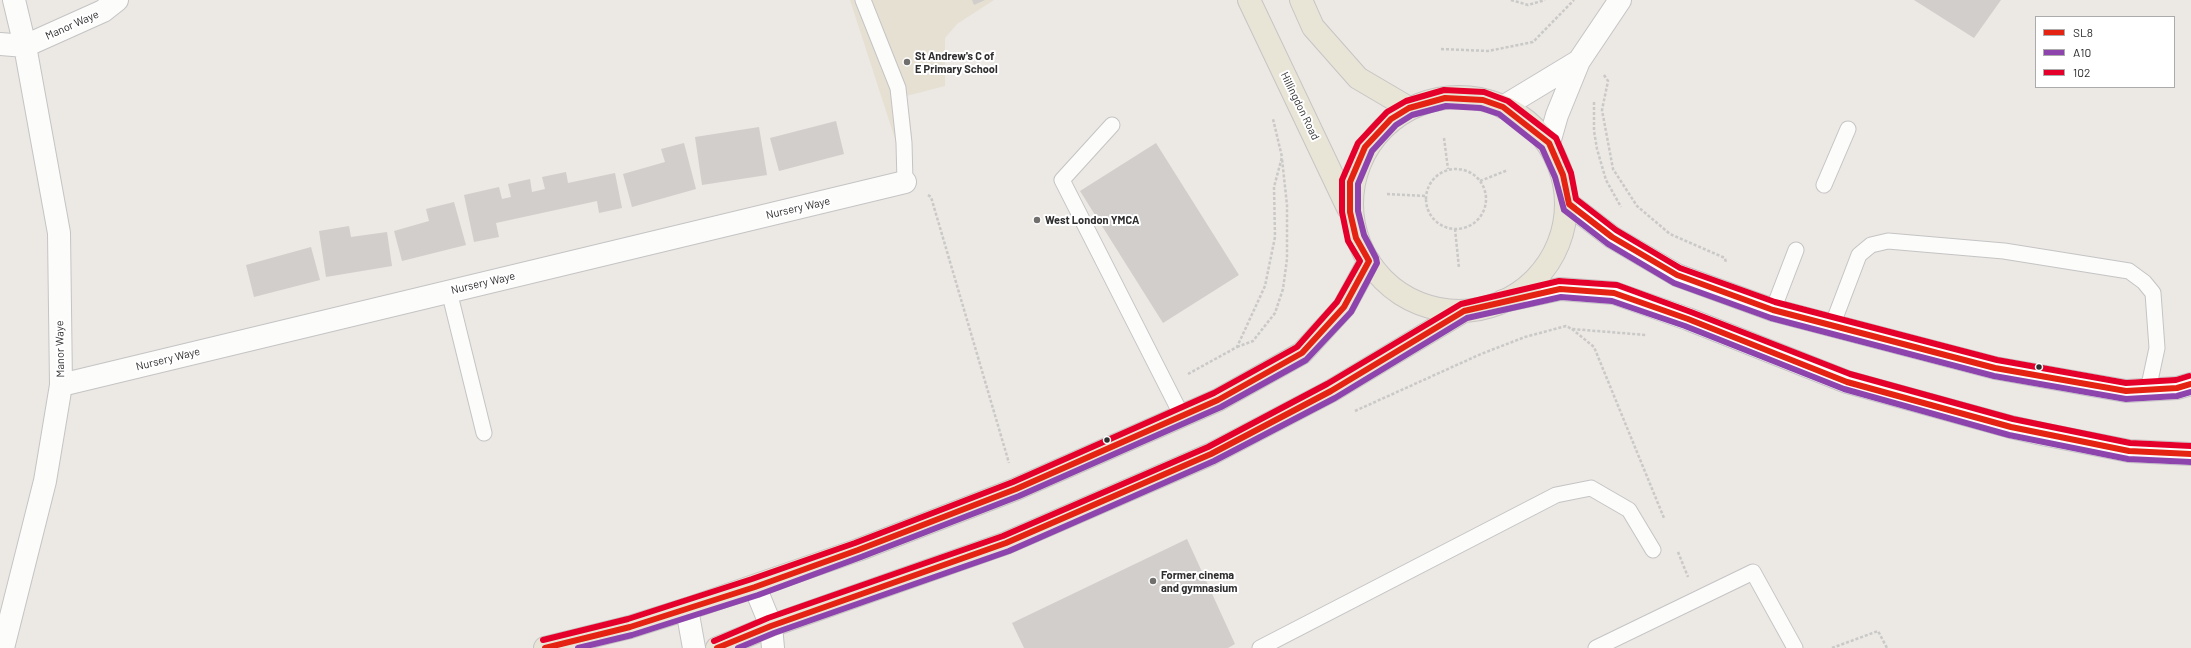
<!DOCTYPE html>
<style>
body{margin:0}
#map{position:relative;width:2191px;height:648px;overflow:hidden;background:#ece8e4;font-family:Barlow,sans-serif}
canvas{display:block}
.legend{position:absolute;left:2035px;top:16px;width:140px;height:72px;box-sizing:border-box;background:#fff;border:1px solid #ababab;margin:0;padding:5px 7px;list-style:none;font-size:12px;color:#2e2e2e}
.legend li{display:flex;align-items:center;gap:8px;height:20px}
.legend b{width:20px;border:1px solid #ababab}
</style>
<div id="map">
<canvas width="2191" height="648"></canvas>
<ul class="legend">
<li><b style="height:5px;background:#e42313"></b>SL8</li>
<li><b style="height:5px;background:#8e44ad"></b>A10</li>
<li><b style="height:5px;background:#e4002b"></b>102</li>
</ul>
</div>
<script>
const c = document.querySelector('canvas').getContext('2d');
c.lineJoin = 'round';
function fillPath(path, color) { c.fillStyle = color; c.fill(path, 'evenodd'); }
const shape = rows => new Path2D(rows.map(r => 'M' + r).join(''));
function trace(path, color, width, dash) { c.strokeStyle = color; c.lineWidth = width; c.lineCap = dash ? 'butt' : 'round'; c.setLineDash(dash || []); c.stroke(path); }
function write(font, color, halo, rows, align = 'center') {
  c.font = font + ' Barlow,sans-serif'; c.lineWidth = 4; c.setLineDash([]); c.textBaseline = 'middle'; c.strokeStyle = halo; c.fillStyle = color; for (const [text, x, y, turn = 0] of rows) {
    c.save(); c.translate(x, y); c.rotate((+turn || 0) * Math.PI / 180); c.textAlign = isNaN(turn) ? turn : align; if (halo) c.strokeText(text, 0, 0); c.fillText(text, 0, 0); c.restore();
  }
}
const education = shape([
 [850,0,994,0,957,24,945,38,945,86,906,96,912,136,898,148]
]);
const building = shape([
 [972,0,985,0,974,5],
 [1914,0,2001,0,1974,38],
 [836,121,844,154,779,171,770,138],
 [759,127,767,175,702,185,695,137],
 [684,143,696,189,632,207,623,174,665,162,661,149],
 [1156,143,1239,275,1163,323,1080,191],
 [566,172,568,183,615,173,622,208,599,213,597,201,496,223,499,237,474,242,464,195,499,187,502,199,511,197,508,184,530,179,532,192,545,189,542,177],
 [454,202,466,245,402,261,394,231,429,221,426,209],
 [349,226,351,237,387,232,392,266,326,277,319,231],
 [311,247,320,280,254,297,246,265],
 [1187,539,1235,644,1228,648,1024,648,1012,623]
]);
const path = shape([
 [1511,0,1528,5,1545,0],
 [1441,49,1488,51,1533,42,1574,0],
 [1604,75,1608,81,1602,110,1613,169,1637,206,1670,234,1725,258,1726,263],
 [1594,102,1594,131,1597,149,1606,180,1621,207],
 [1444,138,1448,169],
 '1426 199a30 30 0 1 1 60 0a30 30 0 1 1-60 0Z',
 [1480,181,1508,170],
 [1387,194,1426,196],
 [928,195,931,197,1009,463],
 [1455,229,1459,268],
 [1572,329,1594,347,1664,518],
 [1237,347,1253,341,1275,313,1283,289,1287,259,1287,205,1282,159],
 [1188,374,1237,347,1265,286,1275,237,1274,187,1282,157,1273,119],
 [1355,411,1481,354,1525,337,1566,326,1572,329,1646,335],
 [1678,552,1688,577],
 [1832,648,1878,631,1887,648]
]);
const lane = shape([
 [863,0,898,88,904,143,905,182],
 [1112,125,1062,180,1182,416],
 [1824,185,1848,129],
 [449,291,484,433],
 [1773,310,1796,250],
 [1832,326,1859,255,1871,245,1888,241,2004,251,2129,271,2144,282,2153,293,2157,348,2148,390],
 [1260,648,1556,495,1591,488,1629,510,1653,550],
 [1596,648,1753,572,1795,648]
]);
const street = shape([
 [14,0,25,46,103,11,117,0],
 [0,44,25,46,59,233,61,385,45,481,3,648],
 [61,385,905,182],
 [755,587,771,626,773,648],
 [687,609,694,648]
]);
const secondary = shape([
 [1503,107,1579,61],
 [1549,143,1557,115,1579,61,1620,0],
 [1569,204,1612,237,1677,275,1773,310,1995,368,2091,385,2126,391,2177,388,2191,384],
 [1503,301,1560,289,1614,293,1688,319,1847,382,2011,427,2042,434,2129,451,2191,454]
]);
const primary = shape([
 [1249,0,1348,208],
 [1301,0,1313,27,1358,78,1409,108],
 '1352 204a107 107 0 1 1 214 0a107 107 0 1 1-214 0Z',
 [545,648,630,627,687,609,858,550,1016,489,1218,400,1302,353,1344,307,1369,261],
 [717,648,771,626,1006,543,1211,454,1331,391,1464,311]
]);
const bus1 = shape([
 [545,648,630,627,755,587,858,550,1016,489,1218,400,1302,353,1344,307,1369,261,1356,238,1350,212,1350,182,1365,147,1391,119,1409,108,1445,98,1483,100,1503,107,1549,143,1563,175,1569,204,1612,237,1677,275,1773,310,1995,368,2126,391,2177,388,2191,384],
 [717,648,771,626,1006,543,1211,454,1331,391,1464,311,1560,289,1614,293,1688,319,1847,382,2011,427,2129,451,2191,454]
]);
const bus2 = shape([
 [578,648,632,635,758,595,861,557,1019,496,1221,407,1306,360,1351,312,1377,263,1376,258,1364,235,1358,211,1358,184,1372,151,1396,125,1412,115,1446,106,1481,108,1499,114,1542,148,1555,177,1564,210,1608,244,1674,283,1771,318,1994,376,2126,399,2177,396,2191,392],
 [738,648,774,633,1009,551,1214,461,1335,398,1467,318,1561,297,1612,301,1685,326,1844,389,2009,435,2128,459,2191,462]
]);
const bus3 = shape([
 [543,640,628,619,752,579,855,543,1013,482,1214,393,1297,347,1337,302,1360,261,1348,241,1342,212,1342,180,1358,143,1387,112,1406,101,1444,90,1484,92,1508,101,1556,138,1571,173,1576,199,1616,230,1680,268,1775,302,1997,360,2126,383,2176,380,2189,376],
 [714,641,768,618,1003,536,1208,447,1327,384,1461,304,1559,281,1617,285,1691,312,1850,374,2013,419,2130,443,2191,446]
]);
const markers = [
 [907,62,4,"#706f6e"],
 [1037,220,4,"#706f6e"],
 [2039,367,3.5,"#2e2e2e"],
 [1107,440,3.5,"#2e2e2e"],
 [1153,581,4,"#706f6e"]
];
const streetNames = [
 ["Manor Waye",72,25,-24],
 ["Hillingdon Road",1300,106,64],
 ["Nursery Waye",798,208,-13],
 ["Nursery Waye",483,283,-13],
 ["Manor Waye",60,349,-91],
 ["Nursery Waye",168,359,-14]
];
const poiNames = [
 ["St Andrew's C of",915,56],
 ["E Primary School",915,69],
 ["West London YMCA",1045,220],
 ["Former cinema",1161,575],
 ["and gymnasium",1161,588]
];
fillPath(education, '#e6e0d3');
fillPath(building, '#d1cecb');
trace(lane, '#c5c4c5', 17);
trace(street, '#c5c4c5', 24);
trace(secondary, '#c5c4c5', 24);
trace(primary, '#c6c5c4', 24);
trace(path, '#c9c9c8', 2.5, [3, 2]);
trace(lane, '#fcfcfb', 15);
trace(street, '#fcfcfb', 22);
trace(secondary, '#fcfcfb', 22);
trace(primary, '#e8e4d6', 22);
trace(bus1, '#e42313', 6);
trace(bus2, '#8e44ad', 6);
trace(bus3, '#e4002b', 6);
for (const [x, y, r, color] of markers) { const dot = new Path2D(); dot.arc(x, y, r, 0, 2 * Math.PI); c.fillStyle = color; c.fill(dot); trace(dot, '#fff', 1.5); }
write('11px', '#2e2e2e', '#fff', streetNames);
write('bold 11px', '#2e2e2e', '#fff', poiNames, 'left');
</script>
